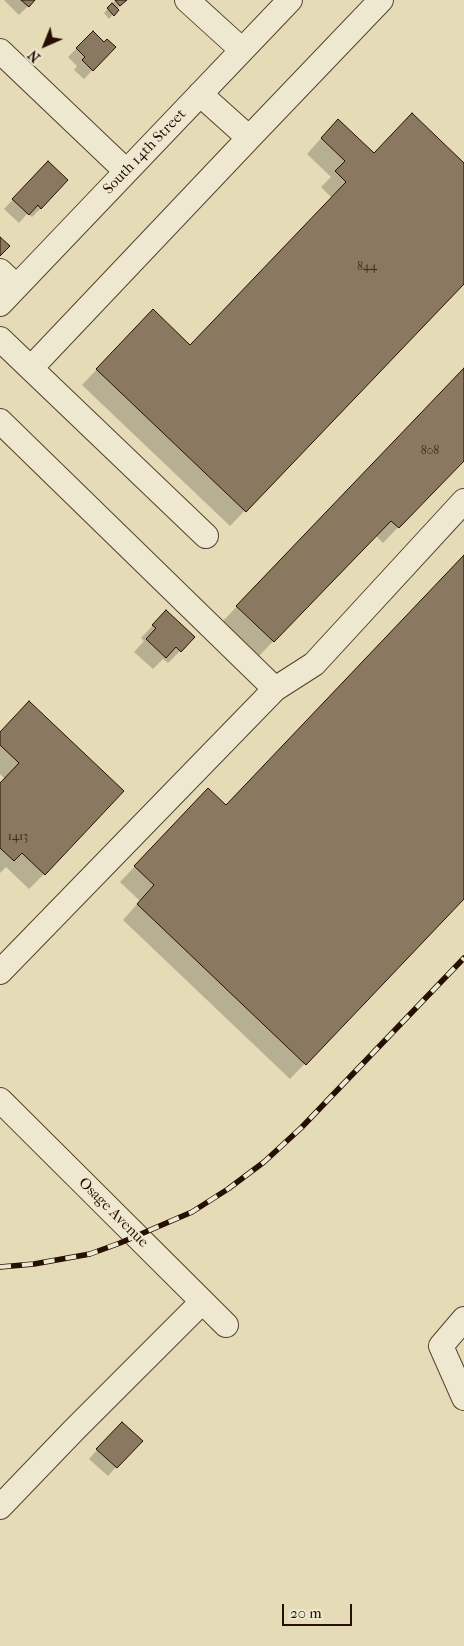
<!DOCTYPE html>
<style>
body{margin:0}
#map{position:relative;width:464px;height:1646px;overflow:hidden;background:#e5dbb7;font-family:"IM FELL French Canon",serif}
canvas{display:block}
.north{position:absolute;left:20px;top:20px;width:50px;height:50px;-webkit-text-stroke:4px #eee8d0;paint-order:stroke;rotate:224deg;font-size:14px;font-weight:700;line-height:20px;text-align:center;color:#270f01}
.north::after{content:'';display:block;margin:auto;width:18px;height:22px;background:#270f01;clip-path:polygon(50% 0,100% 100%,50% 72%,0 100%)}
.scale{position:absolute;left:282px;top:1604px;width:70px;height:22px;box-sizing:border-box;border:2px solid #270f01;border-top:0;padding-left:6px;font-size:15px;line-height:18px;white-space:nowrap;color:#270f01;-webkit-text-stroke:4px #eee8d0;paint-order:stroke}
</style>
<div id="map">
<canvas width="464" height="1646"></canvas>
<div class="north">N</div>
<div class="scale">20 m</div>
</div>
<script>
const c = document.querySelector('canvas').getContext('2d');
c.lineJoin = 'round';
function fillPath(path, color) { c.fillStyle = color; c.fill(path, 'evenodd'); }
const shape = rows => new Path2D(rows.map(r => 'M' + r).join(''));
function trace(path, color, width, dash) { c.strokeStyle = color; c.lineWidth = width; c.lineCap = dash ? 'butt' : 'round'; c.setLineDash(dash || []); c.stroke(path); }
function write(font, color, halo, rows, align = 'center') {
  c.font = font + ' "IM FELL French Canon",serif'; c.lineWidth = 4.5; c.setLineDash([]); c.textBaseline = 'middle'; c.strokeStyle = halo; c.fillStyle = color; for (const [text, x, y, turn = 0] of rows) {
    c.save(); c.translate(x, y); c.rotate((+turn || 0) * Math.PI / 180); c.textAlign = isNaN(turn) ? turn : align; if (halo) c.strokeText(text, 0, 0); c.fillText(text, 0, 0); c.restore();
  }
}
const shadow = shape([
 [4,0,34,0,19,15],
 [116,0,125,0,109,19,104,13],
 [93,32,104,43,114,47,84,79,74,70,77,66,68,57],
 [323,136,373,154,464,165,464,282,230,526,82,385,138,326,190,346,332,198,321,187,331,177,307,154],
 [39,171,41,208,32,217,28,213,19,223,4,209],
 [464,369,464,459,383,543,375,535,258,657,222,622],
 [464,556,464,897,290,1079,123,920,140,901,120,882,193,805,225,807],
 [154,624,180,651,168,663,163,659,153,669,134,652,144,641,141,638],
 [29,703,44,874,29,889,6,867,0,873,0,784,5,779,0,774,0,733],
 [113,1432,116,1467,108,1476,89,1459]
]);
const building = shape([
 [21,0,35,0,29,7,21,0],
 [115,0,127,0,120,6,115,0],
 [112,3,119,10,114,16,107,8,112,3],
 [93,31,104,42,107,39,116,47,93,71,82,60,85,57,76,48,93,31],
 [412,113,464,163,464,284,246,512,96,369,153,309,190,345,346,182,335,171,345,161,321,138,338,119,374,153,412,113],
 [48,161,68,180,41,209,38,205,29,215,12,199,48,161],
 [0,237,10,246,0,256,0,237],
 [464,368,464,461,399,528,391,521,274,642,236,606,464,368],
 [464,555,464,899,306,1065,137,904,154,885,134,866,208,788,226,805,464,555],
 [166,610,195,637,181,652,176,647,166,658,146,639,156,628,152,625,166,610],
 [29,701,124,791,45,875,22,853,14,861,0,848,0,783,19,763,0,745,0,732,29,701],
 [122,1422,143,1441,117,1468,96,1449,122,1422]
]);
const minor = shape([
 [187,0,242,50],
 [0,51,126,171],
 [249,138,381,0],
 [0,271,16,286],
 [0,304,290,0],
 [0,339,206,536],
 [31,368,249,138,200,94],
 [0,421,275,689],
 [0,972,275,689,314,664,464,501],
 [0,1100,226,1325],
 [464,1319,441,1346,464,1398],
 [0,1507,74,1430,202,1302]
]);
const rail = shape([
 [0,1267,34,1264,90,1254,120,1243,192,1212,228,1189,264,1162,301,1128,464,958]
]);
const numberNames = [
 ["844",367,267],
 ["808",430,451],
 ["1413",18,837]
];
const streetNames = [
 ["South 14th Street",145,152,-46],
 ["Osage Avenue",113,1213,45]
];
fillPath(shadow, '#0003');
fillPath(building, '#8a7960');
trace(building, '#270f01', 1);
trace(minor, '#56422e', 26);
trace(minor, '#eee8d0', 24);
trace(rail, '#270f01', 5.5);
trace(rail, '#eee8d0', 4, [11]);
write('12px', '#402a19', null, numberNames);
write('15px', '#270f01', '#eee8d0', streetNames);
</script>
